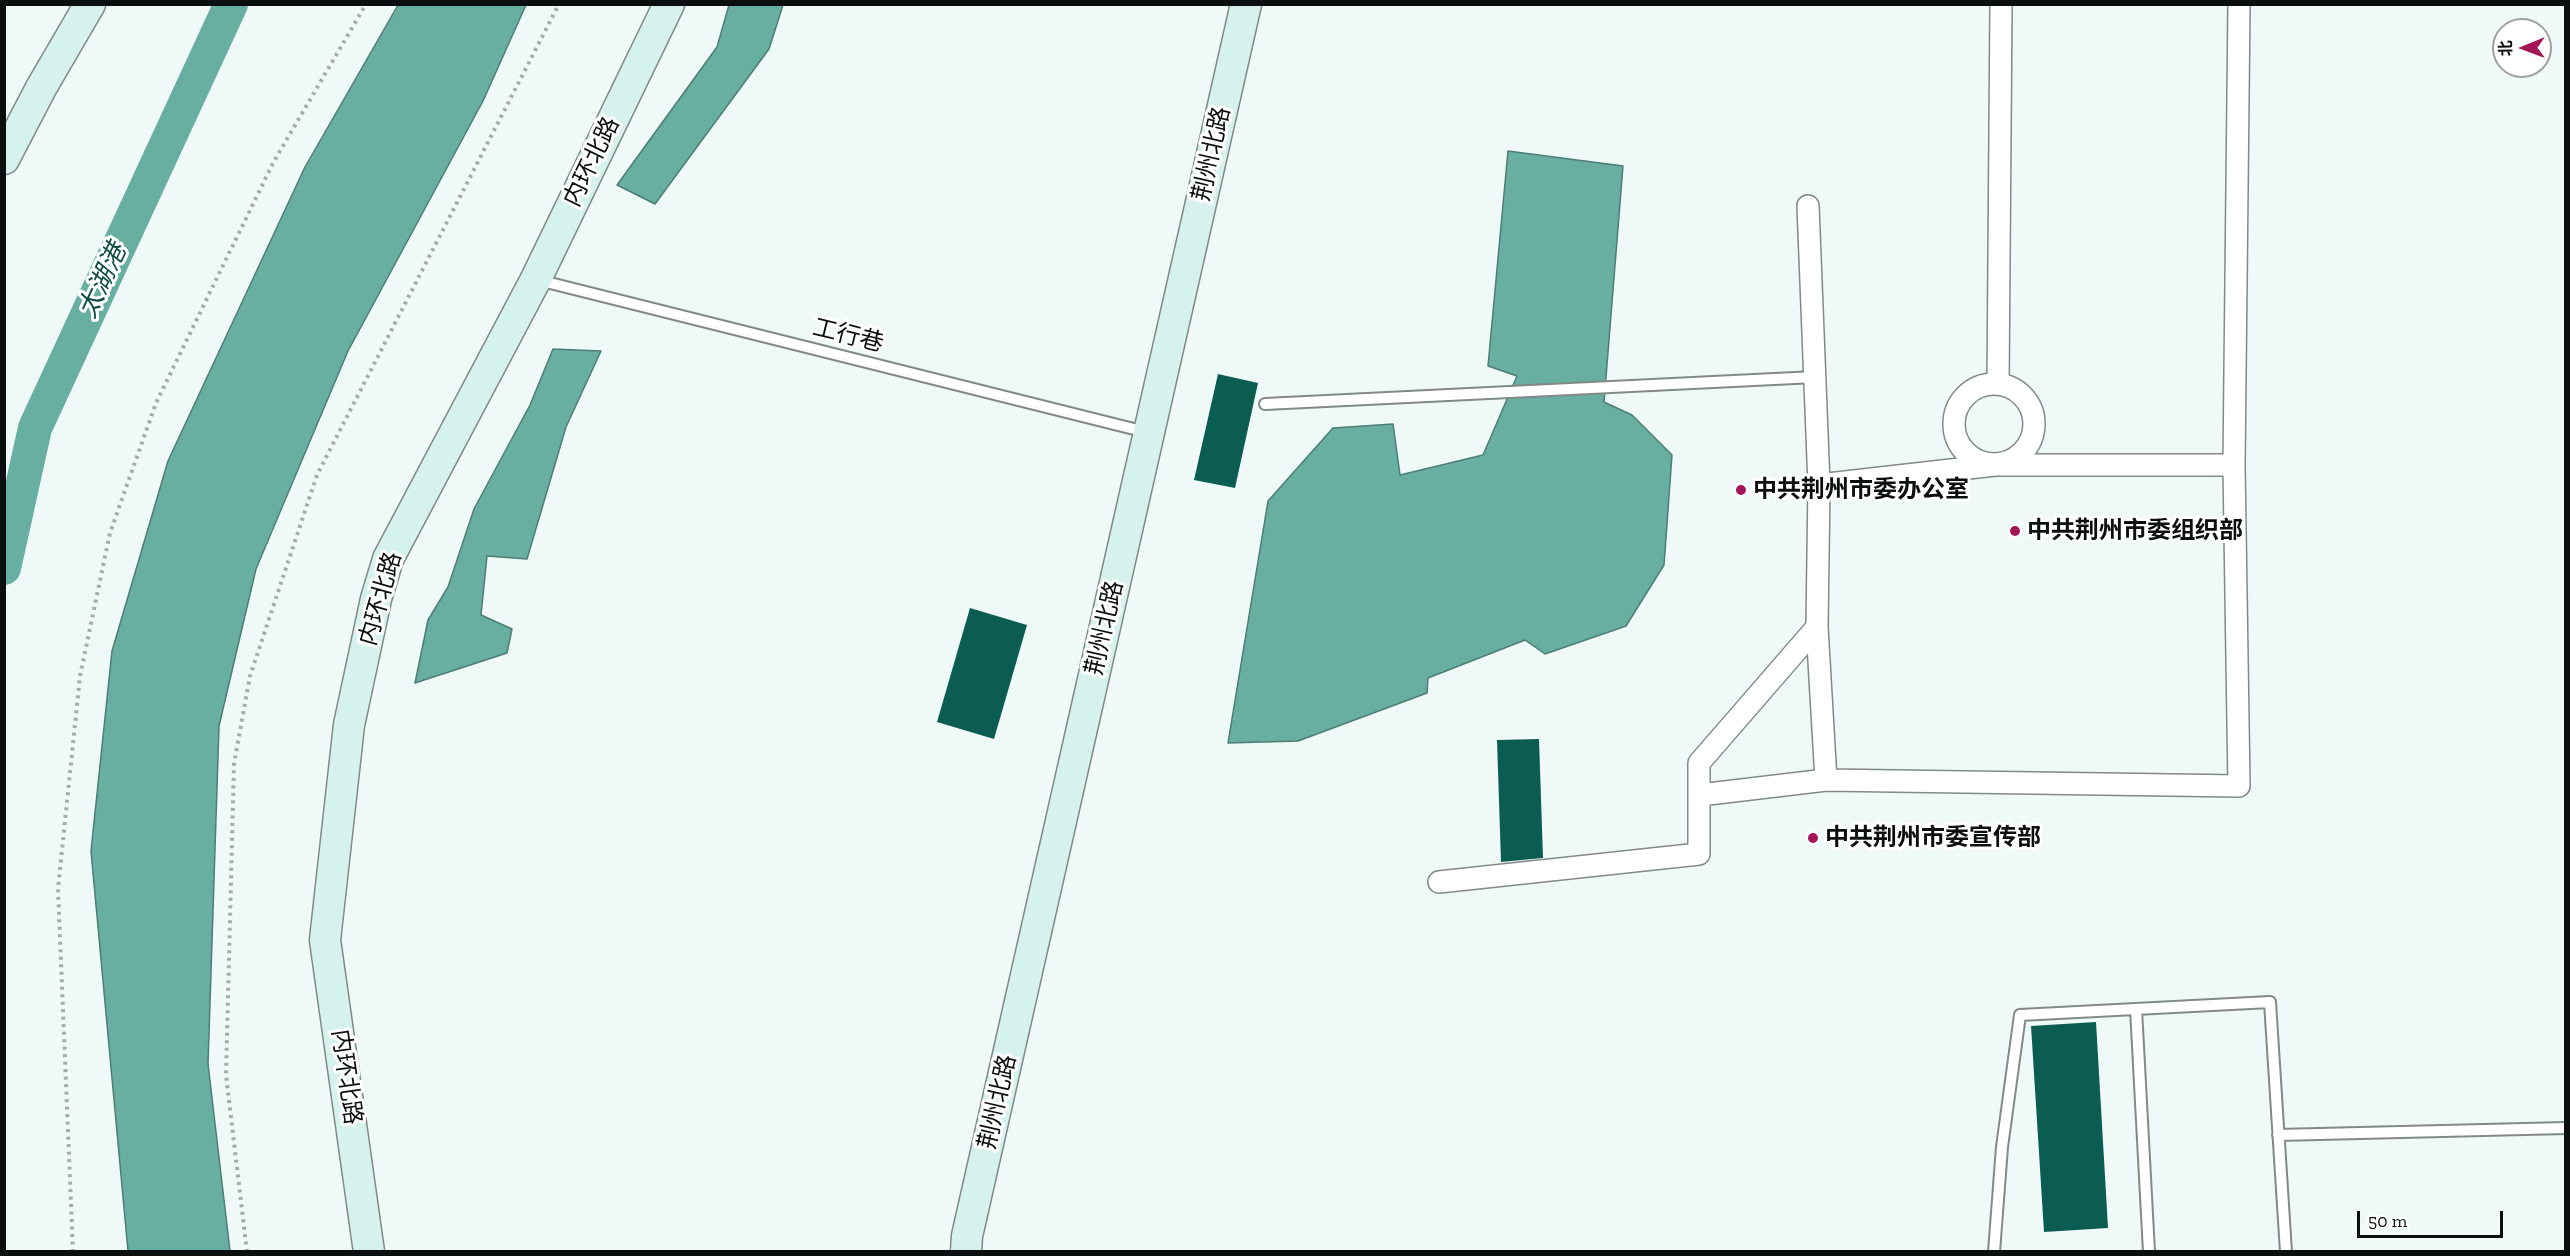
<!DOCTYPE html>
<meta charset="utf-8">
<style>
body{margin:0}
#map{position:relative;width:2570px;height:1256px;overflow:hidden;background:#eff9f7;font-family:"Zilla Slab","Noto Sans SC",serif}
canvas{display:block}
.frame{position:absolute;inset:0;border:6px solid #0c0f0f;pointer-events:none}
.north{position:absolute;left:2492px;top:18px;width:60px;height:60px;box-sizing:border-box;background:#fff;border:2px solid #9e9f9f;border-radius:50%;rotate:269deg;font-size:16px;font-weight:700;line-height:24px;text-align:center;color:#0c0f0f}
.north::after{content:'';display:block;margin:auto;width:21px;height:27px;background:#a41557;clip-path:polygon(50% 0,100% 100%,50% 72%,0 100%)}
.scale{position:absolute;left:2357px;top:1211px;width:146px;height:27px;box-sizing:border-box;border:3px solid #0c0f0f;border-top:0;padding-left:8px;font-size:18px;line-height:21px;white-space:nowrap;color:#0c0f0f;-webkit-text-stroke:4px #fff;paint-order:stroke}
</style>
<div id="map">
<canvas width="2570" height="1256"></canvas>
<div class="frame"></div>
<div class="north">北</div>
<div class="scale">50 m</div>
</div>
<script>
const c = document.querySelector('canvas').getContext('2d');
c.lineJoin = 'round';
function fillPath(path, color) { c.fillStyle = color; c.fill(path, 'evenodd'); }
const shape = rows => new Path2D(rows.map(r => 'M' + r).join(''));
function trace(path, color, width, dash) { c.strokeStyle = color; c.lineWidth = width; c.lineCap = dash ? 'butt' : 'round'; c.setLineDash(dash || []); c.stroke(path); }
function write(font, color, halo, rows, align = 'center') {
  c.font = font + ' "Zilla Slab","Noto Sans SC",serif'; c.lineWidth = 6; c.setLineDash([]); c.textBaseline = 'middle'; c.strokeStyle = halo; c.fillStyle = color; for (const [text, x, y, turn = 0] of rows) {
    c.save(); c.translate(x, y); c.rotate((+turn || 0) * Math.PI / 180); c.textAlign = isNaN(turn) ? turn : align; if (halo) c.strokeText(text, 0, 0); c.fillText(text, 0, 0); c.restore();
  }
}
const water = shape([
 [398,5,526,5,483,101,348,351,256,569,219,726,208,1064,230,1251,128,1251,91,851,112,651,168,461,305,167,398,5],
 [729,5,783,5,769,49,655,204,617,185,717,47,729,5],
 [1508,151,1623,166,1604,402,1632,415,1672,455,1664,565,1626,626,1545,654,1525,640,1428,678,1427,693,1298,741,1228,743,1268,501,1333,428,1393,424,1400,475,1483,455,1517,376,1488,366,1508,151],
 [553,349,601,351,566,427,527,559,487,556,481,615,512,629,507,653,415,683,428,620,448,587,474,509,530,405,553,349]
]);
const river = shape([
 [4,568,35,428,231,4]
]);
const building = shape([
 [1218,374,1258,383,1235,488,1194,480],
 [970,608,1027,625,994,739,937,722],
 [1539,739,1543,858,1501,862,1497,740],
 [2096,1022,2108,1228,2044,1232,2031,1026]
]);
const path = shape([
 [73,1252,58,889,80,676,110,533,156,403,273,163,366,4],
 [247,1252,226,1075,234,764,250,676,317,475,559,4]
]);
const lane = shape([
 [538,280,1146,432],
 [1265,404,1815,377],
 [2136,1009,2149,1252],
 [2278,1135,2566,1128],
 [1994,1252,2002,1147,2020,1015,2270,1002,2286,1252]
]);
const street = shape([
 [1808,206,1819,485,1817,627,1826,780,2239,786,2234,465,2239,4],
 [1998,384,2001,4],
 '1954 424a40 40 0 1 1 80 0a40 40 0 1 1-80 0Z',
 [1819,485,1995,465,2234,465],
 [1700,795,1826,780],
 [1439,882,1699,854,1699,763,1817,627]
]);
const secondary = shape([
 [4,159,41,88,90,4],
 [369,1252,325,940,349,725,376,599,388,559,536,279,669,4],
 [966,1252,967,1236,1246,4]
]);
const markers = [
 [1741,490,6,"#a41557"],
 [2015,531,6,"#a41557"],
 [1813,838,6,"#a41557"]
];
const streetNames = [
 ["荆州北路",1212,154,-77],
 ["内环北路",592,162,-64],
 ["工行巷",848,336,14],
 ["内环北路",381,599,-74],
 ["荆州北路",1105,628,-77],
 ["内环北路",346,1077,82],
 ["荆州北路",998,1102,-77]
];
const poiNames = [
 ["中共荆州市委办公室",1753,490],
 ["中共荆州市委组织部",2027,531],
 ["中共荆州市委宣传部",1825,838]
];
const waterNames = [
 ["太湖港",103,281,-65]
];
fillPath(water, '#68aea1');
trace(water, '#4c7e75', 1.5);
trace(river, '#68aea1', 34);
fillPath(building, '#0b5d52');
trace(lane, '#828a88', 14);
trace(street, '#828a88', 24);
trace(secondary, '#828a88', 33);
trace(path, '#a4acab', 4, [3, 4.5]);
trace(lane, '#fff', 10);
trace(street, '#fff', 21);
trace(secondary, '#d6f2ed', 30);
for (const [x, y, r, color] of markers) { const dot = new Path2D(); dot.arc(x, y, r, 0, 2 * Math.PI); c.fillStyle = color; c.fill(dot); trace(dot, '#fff', 2); }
write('24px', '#0c0f0f', '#fff', streetNames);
write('bold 24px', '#0c0f0f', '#fff', poiNames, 'left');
write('italic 26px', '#0e4d44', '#fff', waterNames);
</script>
